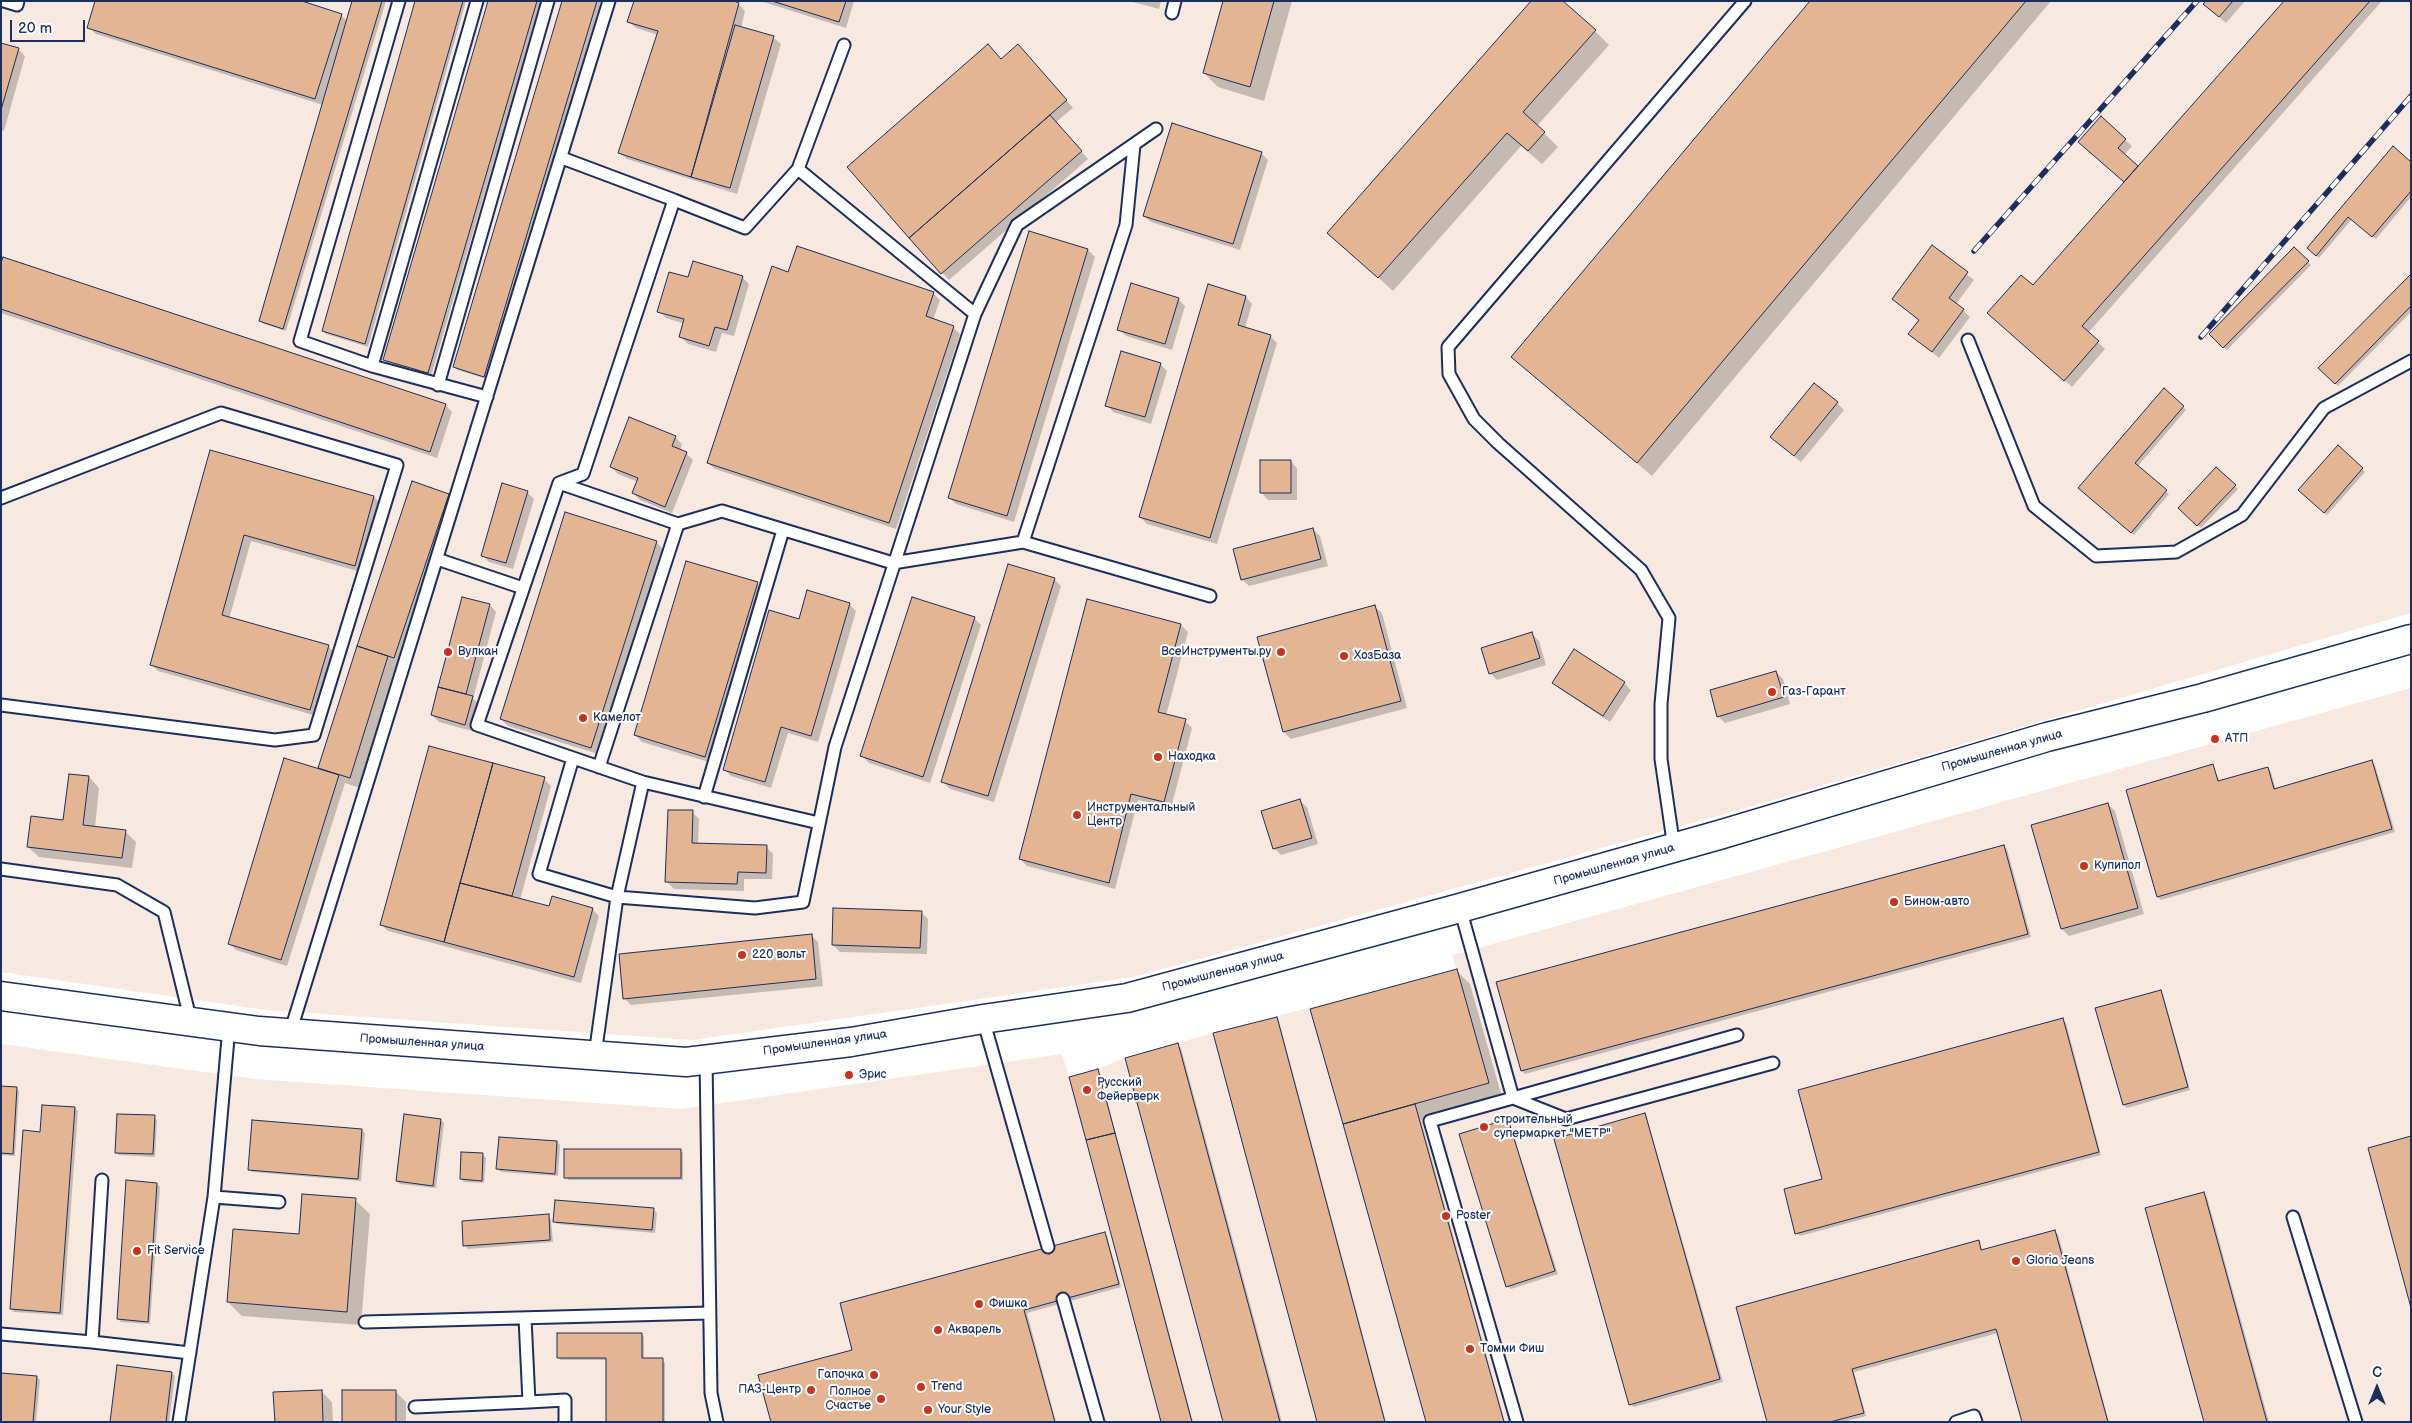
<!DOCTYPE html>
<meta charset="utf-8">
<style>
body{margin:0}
#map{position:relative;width:2412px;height:1423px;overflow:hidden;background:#fff;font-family:"Balsamiq Sans",sans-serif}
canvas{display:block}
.frame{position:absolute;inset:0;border:2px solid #1b2f5e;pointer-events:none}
.north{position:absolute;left:2352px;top:1363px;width:50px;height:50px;-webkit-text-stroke:4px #fff;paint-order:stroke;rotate:0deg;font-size:14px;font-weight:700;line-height:20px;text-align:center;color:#1b2f5e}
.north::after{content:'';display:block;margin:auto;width:18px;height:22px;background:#1b2f5e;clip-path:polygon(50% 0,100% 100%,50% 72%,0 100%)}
.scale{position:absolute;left:10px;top:20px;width:75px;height:22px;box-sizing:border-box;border:2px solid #1b2f5e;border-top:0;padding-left:6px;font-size:15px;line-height:18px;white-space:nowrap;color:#1b2f5e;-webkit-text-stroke:4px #fff;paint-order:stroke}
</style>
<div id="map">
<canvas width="2412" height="1423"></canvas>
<div class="frame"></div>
<div class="north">С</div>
<div class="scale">20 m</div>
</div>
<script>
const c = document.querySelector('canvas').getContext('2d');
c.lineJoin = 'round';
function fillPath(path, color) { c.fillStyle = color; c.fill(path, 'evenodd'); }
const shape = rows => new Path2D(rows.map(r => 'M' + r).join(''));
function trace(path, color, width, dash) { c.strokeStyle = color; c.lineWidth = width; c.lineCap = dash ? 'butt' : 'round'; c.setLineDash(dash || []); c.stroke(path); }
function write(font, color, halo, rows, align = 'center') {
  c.font = font + ' "Balsamiq Sans",sans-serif'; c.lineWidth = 4; c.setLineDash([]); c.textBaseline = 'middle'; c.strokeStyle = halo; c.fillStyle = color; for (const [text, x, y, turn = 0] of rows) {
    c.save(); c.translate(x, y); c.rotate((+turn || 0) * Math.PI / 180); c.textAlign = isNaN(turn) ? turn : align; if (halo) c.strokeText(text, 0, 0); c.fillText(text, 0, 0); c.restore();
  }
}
const built = shape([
 [1,1,2411,1,2411,613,1725,814,1134,977,692,1040,266,1010,1,972],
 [2411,688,2411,1422,1,1422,1,1044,255,1079,681,1109,1062,1054,1069,1077,1098,1069,1125,1058,1213,1033,1456,969,1453,955]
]);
const shadow = shape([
 [354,1,386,1,286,331,264,324,260,321,323,105,96,34,89,27,341,15,348,22],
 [417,1,466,1,368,347,326,334,323,331],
 [489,1,541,1,431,376,387,363,384,360],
 [564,1,601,1,487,379,457,370,454,367],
 [760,1,854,1,846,28],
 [1129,1,1161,1,1159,9],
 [1224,1,1292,1,1264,101,1218,87,1204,73],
 [1812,1,2051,1,1652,476,1513,357],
 [2207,1,2245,1,2226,23,2212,11],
 [2286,1,2382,1,2088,333,2105,349,2072,387,1996,319,2033,287,2125,182,2086,148,2125,140,2132,146,2124,155,2138,168],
 [738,4,745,11,741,28,774,38,781,44,737,194,627,159,620,153,658,35,636,28,629,22],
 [1595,31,1609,45,1537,126,1558,147,1542,164,1521,146,1393,291,1329,233],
 [1,44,18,49,25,56,4,131,1,130],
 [1025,52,1073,108,1056,122,1088,159,949,280,849,167,1002,60],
 [1261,153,1268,160,1240,250,1151,222,1144,216],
 [2411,163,2411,197,2376,239,2352,219,2319,258,2308,248],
 [1030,232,1088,250,1095,257,1014,522,956,504,949,498],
 [1932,247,1974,280,1956,304,1970,317,1939,358,1910,334,1920,321,1893,299],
 [2294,249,2311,265,2227,350,2211,334],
 [1,267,445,405,452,412,437,458,1,313],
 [789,273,933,293,940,300,933,320,953,327,960,334,896,529,715,469,708,463],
 [2411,276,2411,312,2338,386,2320,368],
 [742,277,749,284,734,336,722,333,716,352,688,344,681,337,685,324,666,318,659,311,689,279],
 [1246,297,1252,304,1245,328,1270,336,1277,343,1217,544,1147,524,1140,517],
 [1178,299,1185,306,1172,350,1126,336,1119,329],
 [1160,364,1167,371,1151,424,1113,412,1107,405],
 [1837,403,1844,410,1801,462,1778,443],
 [2183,407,2186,410,2137,467,2169,494,2134,535,2083,491],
 [675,437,682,444,680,450,686,453,693,460,672,513,640,500,633,493,638,482,618,474,611,467],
 [2338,447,2365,472,2327,515,2300,490],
 [211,452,374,497,381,504,361,572,251,541,229,619,328,646,335,653,317,716,158,671,151,664],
 [1290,461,1297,468,1297,500,1268,500,1262,493],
 [2216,469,2238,489,2201,528,2179,508],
 [527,492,534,499,513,569,489,562,482,555],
 [449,495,459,506,404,667,360,788,345,783,287,966,236,950,229,943,323,771,320,768],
 [1313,529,1320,536,1328,566,1249,586,1242,579],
 [656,542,663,549,598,754,508,726,501,719],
 [1054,579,1061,586,994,802,950,789,943,782],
 [757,583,764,590,712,763,642,742,635,735],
 [463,598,490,605,496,612,473,699,479,704,472,731,439,722,432,715],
 [849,604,856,611,818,742,788,733,771,788,731,776,724,769,799,620],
 [1375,607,1382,613,1407,708,1291,739,1284,732,1259,638],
 [974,618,981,625,930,783,869,763,862,756],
 [1181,625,1188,632,1166,716,1185,721,1192,728,1171,808,1138,800,1115,889,1027,866,1020,859],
 [1532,634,1539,641,1546,665,1497,680,1490,673],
 [1574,650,1624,683,1631,690,1610,722,1560,689,1554,683],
 [1776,672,1783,679,1790,704,1725,723,1718,716],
 [2372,762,2375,765,2395,832,2161,900,2158,897,2213,766,2220,782,2268,768,2271,772,2276,790],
 [89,777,99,788,95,828,125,831,136,842,132,868,39,857,28,847,64,821],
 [544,779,551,786,520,900,550,908,592,909,599,916,581,983,388,931,381,924],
 [1300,801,1307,807,1318,844,1281,855,1274,848],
 [2108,804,2115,811,2144,914,2069,936,2062,929],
 [692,812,699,819,698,845,766,847,773,854,772,879,744,879,744,891,674,889,667,882],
 [2004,846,2007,849,2031,937,1525,1074,1522,1071],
 [921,912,928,919,927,954,840,952,833,945],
 [811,935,818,942,823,986,631,1005,624,998],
 [1456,970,1470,984,1502,1097,1421,1120,1505,1422,1428,1422,1312,1010],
 [2160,991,2163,994,2190,1090,2127,1108,2124,1105],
 [1276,1018,1279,1021,1386,1422,1318,1422],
 [2063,1020,2066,1023,2101,1155,1800,1236,1797,1233,1823,1180],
 [1178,1045,1181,1048,1282,1422,1225,1422],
 [1097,1071,1100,1074,1193,1422,1162,1422],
 [1,1087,16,1088,19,1091,15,1156,1,1155],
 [75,1108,78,1111,63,1315,14,1312,11,1309,41,1133],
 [1644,1115,1647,1118,1723,1382,1634,1407,1630,1404],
 [154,1117,157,1120,155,1157,119,1155,116,1152],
 [441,1120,444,1123,436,1188,400,1184,397,1181],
 [1507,1121,1510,1124,1558,1274,1511,1289,1507,1286],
 [362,1130,365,1133,361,1181,252,1172,249,1169],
 [557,1142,560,1145,558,1176,501,1172,497,1169],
 [680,1150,683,1153,683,1180,569,1180,566,1177],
 [483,1155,486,1158,484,1183,464,1182,461,1179],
 [157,1184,160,1187,150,1324,121,1322,118,1319],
 [2204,1194,2207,1197,2269,1422,2205,1422],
 [355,1200,370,1214,361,1325,242,1316,228,1302],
 [654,1210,657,1213,655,1233,557,1224,554,1221],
 [548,1216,551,1219,553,1242,468,1249,465,1245],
 [2054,1231,2058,1234,2109,1422,2023,1422,1998,1333,1854,1372,1866,1416,1843,1422,1769,1422,1979,1242,1983,1251],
 [1104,1233,1107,1236,1121,1287,1027,1313,1056,1422,773,1422,854,1350],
 [641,1334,644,1337,644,1360,662,1360,665,1363,665,1422,607,1422,608,1360,561,1360,558,1357],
 [172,1373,175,1376,169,1422,111,1422],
 [1,1374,37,1377,40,1380,36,1422,1,1422],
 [321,1391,332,1402,333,1422,276,1422],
 [395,1391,406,1402,406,1422,344,1422]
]);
const building = shape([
 [95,1,302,1,342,14,315,99,87,28,95,1],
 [352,1,382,1,283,329,259,321,352,1],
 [415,1,463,1,365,344,322,331,415,1],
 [488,1,537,1,428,373,383,360,488,1],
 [562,1,597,1,484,377,453,367,562,1],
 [634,1,734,1,739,3,691,177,618,153,658,31,627,22,634,1],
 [772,1,846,1,839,22,772,1],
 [1223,1,1274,1,1250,87,1203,73,1223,1],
 [1531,1,1563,1,1596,30,1523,112,1545,132,1528,151,1507,133,1378,278,1327,233,1531,1],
 [1810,1,2026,1,1637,463,1511,357,1810,1],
 [2206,1,2233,1,2219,17,2203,4,2206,1],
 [2284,1,2370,1,2082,326,2099,341,2064,381,1987,313,2021,275,2033,285,2284,1],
 [735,25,774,36,730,188,691,177,735,25],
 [1,43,19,48,1,110,1,43],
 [988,44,1001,59,1018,44,1067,100,909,238,847,167,988,44],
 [1050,115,1082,151,941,274,909,238,1050,115],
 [2101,116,2126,139,2118,148,2138,166,2124,182,2078,142,2101,116],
 [1172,123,1262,152,1233,244,1143,216,1172,123],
 [2393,146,2411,162,2411,191,2372,237,2348,217,2316,256,2307,248,2393,146],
 [1029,231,1088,249,1007,516,948,498,1029,231],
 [1932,245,1968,272,1949,298,1964,309,1932,352,1908,334,1919,320,1892,299,1932,245],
 [797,246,934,292,926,316,954,326,889,523,707,463,772,266,788,272,797,246],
 [2294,247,2309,261,2223,348,2209,334,2294,247],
 [3,257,446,404,430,452,1,309,1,263,3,257],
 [693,261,743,276,727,330,715,327,709,346,679,337,684,319,657,312,669,272,688,277,693,261],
 [2411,274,2411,306,2335,384,2318,368,2411,274],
 [1131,283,1179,298,1165,344,1117,330,1131,283],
 [1208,284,1246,296,1238,325,1271,335,1210,538,1139,517,1208,284],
 [1121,351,1161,363,1145,417,1105,406,1121,351],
 [1814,383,1838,402,1794,456,1770,437,1814,383],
 [2164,388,2184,406,2135,463,2167,490,2131,533,2078,488,2164,388],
 [629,417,676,436,672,446,687,452,665,507,632,493,638,478,610,467,629,417],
 [2338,445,2363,468,2324,513,2298,490,2338,445],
 [210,450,374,496,355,566,244,535,222,615,329,645,310,710,150,665,210,450],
 [1260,460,1291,460,1291,493,1260,493,1260,460],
 [2216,467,2236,485,2197,526,2178,508,2216,467],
 [412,481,449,494,394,658,357,646,412,481],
 [502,483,528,491,506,563,481,556,502,483],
 [565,512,657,541,591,748,500,719,565,512],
 [1313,528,1321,559,1241,580,1233,549,1313,528],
 [686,561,758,582,705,757,634,735,686,561],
 [1008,564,1055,578,988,796,941,782,1008,564],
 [807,590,850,603,811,736,781,727,765,782,723,770,769,610,799,619,807,590],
 [462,597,490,604,466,694,438,687,462,597],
 [912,597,975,617,923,777,860,756,912,597],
 [1087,599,1181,624,1158,712,1186,719,1164,802,1131,794,1109,883,1019,859,1087,599],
 [1375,605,1401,701,1283,732,1257,637,1375,605],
 [1532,632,1540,658,1489,674,1481,648,1532,632],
 [357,646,388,656,350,778,318,768,357,646],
 [1574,649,1625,682,1603,716,1552,683,1574,649],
 [1776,671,1784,697,1717,717,1710,690,1776,671],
 [438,687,473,696,465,725,431,715,438,687],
 [429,746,493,763,444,942,380,925,429,746],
 [284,758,339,775,281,960,228,944,284,758],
 [2372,760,2392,829,2157,897,2126,790,2213,764,2218,781,2268,767,2274,789,2372,760],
 [493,763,545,777,512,896,460,883,493,763],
 [69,774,89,776,83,825,126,830,122,858,27,847,31,816,63,820,69,774],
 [1300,799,1312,838,1273,849,1261,811,1300,799],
 [2108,803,2138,908,2061,929,2031,825,2108,803],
 [668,810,693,810,692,843,767,845,766,873,738,872,737,884,665,882,668,810],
 [2004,845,2028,934,1521,1071,1496,982,2004,845],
 [460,883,549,906,552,896,593,908,574,977,444,942,460,883],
 [833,908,922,911,920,948,832,945,833,908],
 [812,934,816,979,623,999,619,954,812,934],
 [1457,969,1489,1083,1343,1124,1310,1009,1457,969],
 [2161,990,2188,1087,2123,1105,2095,1008,2161,990],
 [1277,1017,1385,1422,1317,1422,1213,1033,1277,1017],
 [2063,1018,2099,1152,1795,1234,1784,1189,1822,1179,1798,1090,2063,1018],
 [1178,1043,1280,1422,1223,1422,1125,1058,1178,1043],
 [1098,1069,1115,1133,1086,1140,1069,1077,1098,1069],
 [1,1086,17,1087,13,1154,1,1153,1,1086],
 [1415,1104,1432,1165,1504,1422,1426,1422,1343,1124,1415,1104],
 [42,1105,75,1107,60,1313,10,1309,23,1130,40,1132,42,1105],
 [1645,1113,1720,1379,1629,1405,1554,1139,1645,1113],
 [117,1114,155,1115,153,1154,115,1153,117,1114],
 [404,1114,441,1119,433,1186,396,1181,404,1114],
 [1508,1119,1555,1271,1506,1287,1459,1134,1508,1119],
 [252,1120,362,1129,358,1179,248,1170,252,1120],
 [1115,1133,1192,1422,1161,1422,1086,1140,1115,1133],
 [2411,1136,2411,1308,2368,1148,2411,1136],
 [499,1137,557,1141,555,1174,496,1169,499,1137],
 [564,1149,681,1149,681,1178,564,1178,564,1149],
 [461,1152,483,1153,482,1181,460,1179,461,1152],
 [126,1180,157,1183,148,1322,117,1319,126,1180],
 [2204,1192,2267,1422,2204,1422,2145,1208,2204,1192],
 [302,1194,356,1198,347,1312,227,1302,233,1229,299,1234,302,1194],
 [555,1200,654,1208,652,1230,553,1222,555,1200],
 [549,1214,550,1240,463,1246,462,1221,549,1214],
 [2055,1230,2108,1422,2022,1422,1996,1329,1852,1369,1864,1413,1830,1422,1767,1422,1736,1307,1979,1240,1981,1250,2055,1230],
 [1105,1232,1119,1284,1024,1310,1055,1422,771,1422,758,1375,852,1350,840,1303,1105,1232],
 [557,1333,642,1333,642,1358,663,1358,663,1422,606,1422,606,1358,557,1358,557,1333],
 [117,1365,172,1372,166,1422,110,1422,117,1365],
 [1,1373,37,1376,33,1422,1,1422,1,1373],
 [322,1390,323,1422,275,1422,273,1392,322,1390],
 [342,1390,396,1390,396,1422,342,1422,342,1390]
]);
const lane = shape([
 [4,1,17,5,18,1],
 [477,1,372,366,487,397],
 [1172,13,1175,1],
 [562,158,674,200],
 [798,169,844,45],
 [1968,340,2034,506,2096,556,2176,552,2242,515,2324,408,2411,361],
 [372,366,300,341,399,1],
 [438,385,548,1],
 [559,483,678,524,722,511,893,563,1023,542,1210,596],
 [1,498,221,413,397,465,314,735,275,740,1,705],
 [1023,542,1126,225,1134,145],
 [437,559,523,588],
 [573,758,539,874,617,897,755,908,803,902,835,747,975,314,1017,225,1156,129],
 [599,767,678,524],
 [643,782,819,823],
 [704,797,783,530],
 [1674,848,1661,759,1661,704,1669,618,1641,570,1498,443,1474,419,1449,374,1448,347,1745,1],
 [1,869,117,885,164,912,191,1022],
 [1460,908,1513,1098,1737,1035],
 [983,1019,1048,1247],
 [229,1027,214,1197,279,1202],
 [290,1033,609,1],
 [595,1055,617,897,643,782,477,725,559,483,583,474,674,200,745,228,798,169,975,314],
 [706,1059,711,1393,717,1422],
 [102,1180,92,1342,190,1353],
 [2293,1217,2356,1422],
 [1063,1299,1098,1422],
 [365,1322,709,1313],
 [1,1334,92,1342],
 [529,1402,565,1400,565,1422],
 [415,1407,529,1402,525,1318],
 [179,1422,214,1197],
 [1517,1422,1430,1121,1513,1098,1566,1119,1773,1063],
 [1956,1422,1974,1416,1976,1422]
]);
const secondary = shape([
 [1,996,259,1031,686,1062,851,1042,983,1019,1127,998,1460,908,1719,835,2047,737,2203,698,2411,639]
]);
const rail = shape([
 [1974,251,2197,1],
 [2201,337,2411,96]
]);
const markers = [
 [448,652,5,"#c8321e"],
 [1281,652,5,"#c8321e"],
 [1344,656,5,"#c8321e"],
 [1772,692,5,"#c8321e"],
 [583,718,5,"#c8321e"],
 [2215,739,5,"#c8321e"],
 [1158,757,5,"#c8321e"],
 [1077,815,5,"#c8321e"],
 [2084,866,5,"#c8321e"],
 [1894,902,5,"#c8321e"],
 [742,955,5,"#c8321e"],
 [849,1075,5,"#c8321e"],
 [1087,1090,5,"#c8321e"],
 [1484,1127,5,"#c8321e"],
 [1446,1216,5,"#c8321e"],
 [137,1251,5,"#c8321e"],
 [2016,1261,5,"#c8321e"],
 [979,1304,5,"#c8321e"],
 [938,1330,5,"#c8321e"],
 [1470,1349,5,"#c8321e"],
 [874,1375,5,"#c8321e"],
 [921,1387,5,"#c8321e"],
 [811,1390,5,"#c8321e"],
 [881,1399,5,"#c8321e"],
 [928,1410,5,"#c8321e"]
];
const poiNames = [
 ["Вулкан",458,652],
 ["ВсеИнструменты.ру",1271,652,"right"],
 ["ХозБаза",1354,656],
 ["Газ-Гарант",1782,692],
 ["Камелот",593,718],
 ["АТП",2225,739],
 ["Находка",1168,757],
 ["Инструментальный",1087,808],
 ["Центр",1087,822],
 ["Купипол",2094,866],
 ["Бином-авто",1904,902],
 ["220 вольт",752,955],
 ["Эрис",859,1075],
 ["Русский",1097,1083],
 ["Фейерверк",1097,1097],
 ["строительный",1494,1120],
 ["супермаркет \"МЕТР\"",1494,1134],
 ["Poster",1456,1216],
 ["Fit Service",147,1251],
 ["Gloria Jeans",2026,1261],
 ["Фишка",989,1304],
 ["Акварель",948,1330],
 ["Томми Фиш",1480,1349],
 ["Гапочка",864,1375,"right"],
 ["Trend",931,1387],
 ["ПАЗ-Центр",801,1390,"right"],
 ["Полное",871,1392,"right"],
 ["Счастье",871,1406,"right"],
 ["Your Style",938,1410]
];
const streetNames = [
 ["Промышленная улица",2002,751,-16],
 ["Промышленная улица",1614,865,-16],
 ["Промышленная улица",1223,972,-15],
 ["Промышленная улица",422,1043,4],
 ["Промышленная улица",825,1043,-8]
];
fillPath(built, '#f7e9df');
fillPath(shadow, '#0003');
fillPath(building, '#e3b593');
trace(building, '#1b2f5e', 1);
trace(lane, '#1b2f5e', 15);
trace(secondary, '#1b2f5e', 31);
trace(lane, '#fff', 11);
trace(secondary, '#fff', 28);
trace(rail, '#1b2f5e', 5.5);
trace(rail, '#fff', 4, [11]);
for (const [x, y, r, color] of markers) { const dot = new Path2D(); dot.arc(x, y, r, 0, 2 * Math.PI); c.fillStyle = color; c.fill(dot); trace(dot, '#fff', 2); }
write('12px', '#1b2f5e', '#fff', poiNames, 'left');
write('12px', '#1b2f5e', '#fff', streetNames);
</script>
